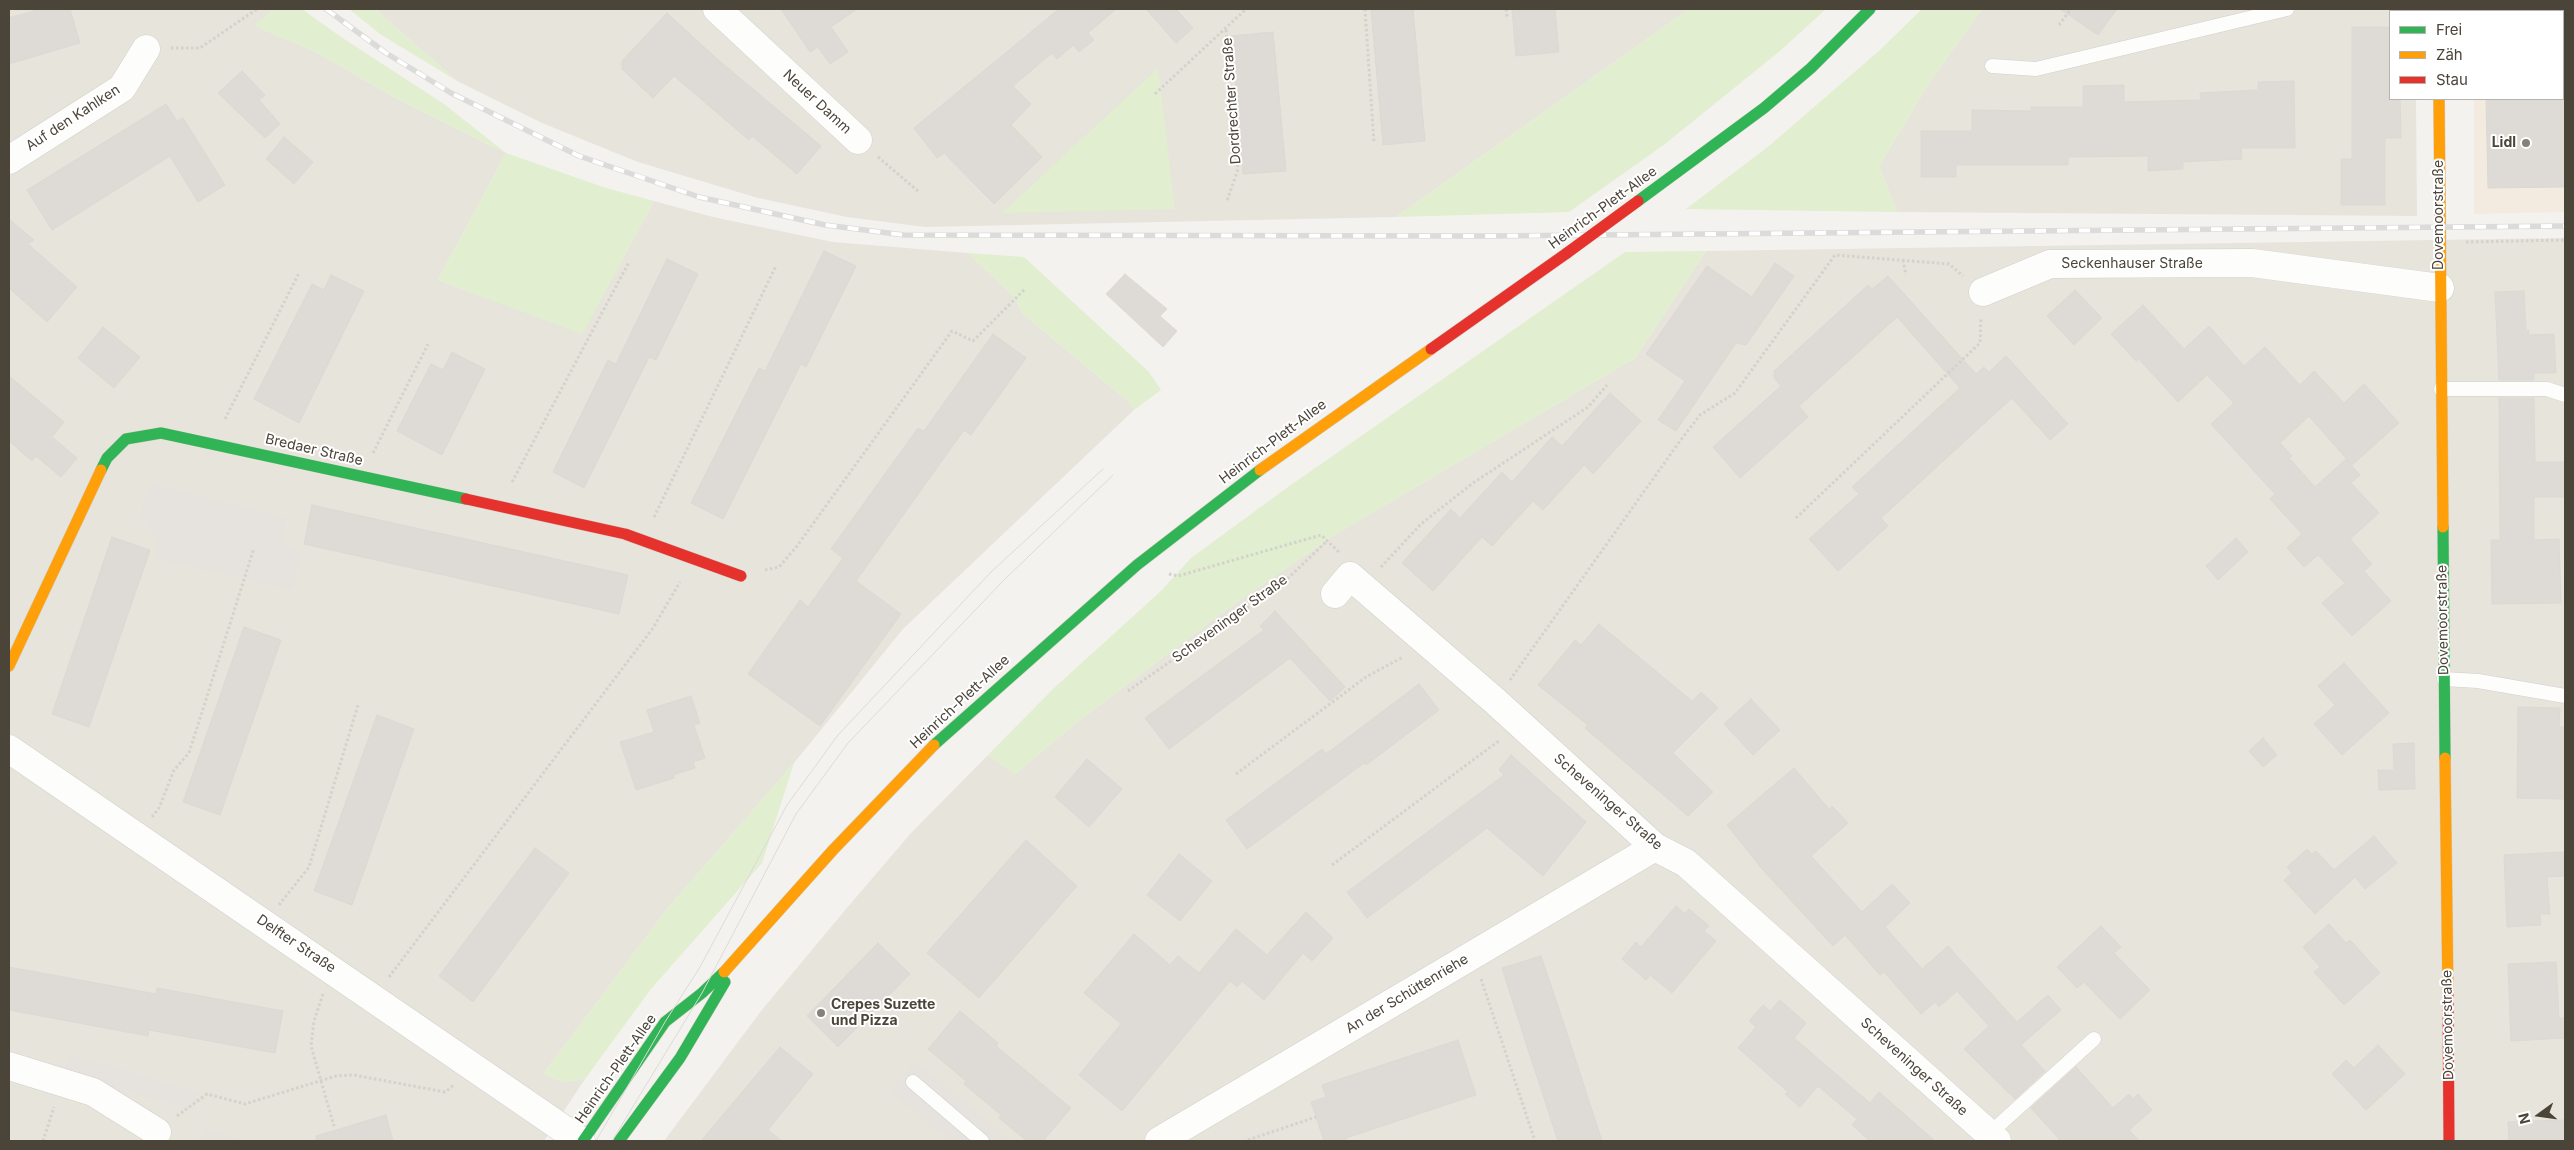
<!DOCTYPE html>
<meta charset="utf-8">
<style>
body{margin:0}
#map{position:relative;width:2574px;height:1150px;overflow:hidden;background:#f4f2ee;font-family:Inter,sans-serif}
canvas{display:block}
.frame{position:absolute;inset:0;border:10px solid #4b4439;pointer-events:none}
.legend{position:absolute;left:2389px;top:10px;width:175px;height:90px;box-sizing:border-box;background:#fff;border:1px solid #b7b4b0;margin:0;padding:6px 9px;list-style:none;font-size:15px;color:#4b4439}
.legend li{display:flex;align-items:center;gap:10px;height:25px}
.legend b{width:25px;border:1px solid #b7b4b0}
.north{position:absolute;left:2514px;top:1090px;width:50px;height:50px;-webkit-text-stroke:4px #fff;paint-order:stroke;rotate:256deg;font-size:14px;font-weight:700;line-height:20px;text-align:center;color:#4b4439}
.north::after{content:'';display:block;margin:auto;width:18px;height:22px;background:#4b4439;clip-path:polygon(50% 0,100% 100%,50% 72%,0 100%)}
</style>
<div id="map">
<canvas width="2574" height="1150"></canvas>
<div class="frame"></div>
<ul class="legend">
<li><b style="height:6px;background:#30b455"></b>Frei</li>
<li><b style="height:6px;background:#ff9f0a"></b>Zäh</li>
<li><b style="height:6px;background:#e5322d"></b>Stau</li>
</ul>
<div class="north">N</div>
</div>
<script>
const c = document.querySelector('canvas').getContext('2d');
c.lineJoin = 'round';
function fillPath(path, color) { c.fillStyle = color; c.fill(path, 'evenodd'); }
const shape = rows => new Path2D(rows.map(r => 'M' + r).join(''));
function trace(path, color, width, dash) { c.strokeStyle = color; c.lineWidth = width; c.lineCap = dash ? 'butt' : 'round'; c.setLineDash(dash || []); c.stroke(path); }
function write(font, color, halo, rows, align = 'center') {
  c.font = font + ' Inter,sans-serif'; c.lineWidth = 4; c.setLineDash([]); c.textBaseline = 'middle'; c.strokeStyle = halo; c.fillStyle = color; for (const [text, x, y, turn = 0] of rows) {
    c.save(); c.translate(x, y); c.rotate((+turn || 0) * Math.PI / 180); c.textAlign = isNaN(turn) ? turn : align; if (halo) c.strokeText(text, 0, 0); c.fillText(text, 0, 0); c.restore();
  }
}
const residential = shape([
 [9,9,274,9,255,26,314,51,401,101,506,153,438,280,582,333,654,201,713,217,833,242,968,253,1015,298,1022,313,1130,403,1134,410,903,629,794,763,667,909,543,1074,563,1082,585,1079,544,1141,9,1141],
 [375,9,1689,9,1396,217,925,227,847,217,758,198,638,162,542,123,457,81],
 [1982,9,2414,9,2414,11,2390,11,2390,99,2416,99,2417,216,1897,212,1879,166,1926,88],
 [2565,238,2565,1141,664,1141,761,1011,846,909,911,833,988,755,1015,774,1081,719,1230,607,1336,534,1635,358,1706,251]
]);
const commercial = shape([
 [2474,9,2565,9,2565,212,2474,214,2474,99,2563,99,2563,11,2474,11]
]);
const green = shape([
 [274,9,302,9,341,37,444,104,506,153,606,188,654,201,582,334,438,280,506,153,401,101,314,51,254,26],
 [349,9,375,9,457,81,380,34],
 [1689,9,1826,9,1780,51,1665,144,1569,212,1396,217],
 [1922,9,1982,9,1926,88,1879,166,1897,212,1686,209,1769,146,1880,50],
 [1158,68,1175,209,1002,213],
 [1706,251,1635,358,1336,534,1230,607,1081,719,1015,774,988,755,1053,689,1162,590,1191,558,1288,487,1625,252],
 [968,253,1024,257,1149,372,1161,390,1134,410,1130,403,1022,313,1015,298],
 [794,763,762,863,651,989,585,1079,563,1082,543,1074,667,909]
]);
const parking = shape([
 [2483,9,2565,9,2565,64,2563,64,2563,11,2483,11],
 [151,484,287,518,283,542,302,553,292,590,155,559,159,542,140,515],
 [70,1054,199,1092,193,1111,64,1073],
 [916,1062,1010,1141,950,1141,891,1091],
 [1276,1127,1281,1141,1231,1141],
 [204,1129,249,1141,200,1141]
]);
const building = shape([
 [41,9,70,9,80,43,9,64,9,18,41,9],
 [781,9,857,9,831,27,848,52,830,64,818,47,810,52,781,9],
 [1059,9,1116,9,1088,33,1094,40,1079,52,1073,45,1057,59,1052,53,1013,86,1031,104,1011,125,1042,157,994,204,944,153,937,158,914,128,1059,9],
 [1146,9,1176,9,1193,28,1176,43,1146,9],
 [1371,9,1413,9,1425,141,1383,145,1371,9],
 [1512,9,1555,9,1559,52,1516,56,1512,9],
 [2060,9,2117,9,2098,35,2060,9],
 [667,13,716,58,821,146,797,174,752,136,749,140,674,76,653,98,622,69,622,61,667,13],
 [2352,27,2390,27,2390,99,2400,99,2401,138,2385,138,2385,205,2341,205,2341,159,2352,159,2352,27],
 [1273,32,1286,171,1243,174,1231,36,1273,32],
 [242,71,265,95,259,100,280,124,265,138,218,93,242,71],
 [2294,81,2295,148,2241,148,2242,159,2183,162,2183,169,2148,171,2148,156,2068,157,2068,165,1956,165,1956,177,1921,177,1921,131,1972,131,1972,110,2031,111,2031,107,2083,107,2083,86,2124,85,2124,102,2201,100,2200,93,2258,90,2258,82,2294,81],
 [2486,99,2565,99,2565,187,2488,188,2486,99],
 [166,104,177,121,183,118,225,185,198,202,170,156,52,230,27,190,166,104],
 [284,137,313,162,294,184,266,159,284,137],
 [9,219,34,240,28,244,77,287,47,322,9,288,9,219],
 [824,251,856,266,806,367,801,364,723,519,691,503,759,368,765,371,824,251],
 [667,259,698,274,656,360,649,357,584,488,553,472,608,360,616,364,667,259],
 [1775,263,1794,276,1746,345,1736,343,1676,431,1658,420,1685,381,1646,354,1707,266,1752,297,1775,263],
 [1125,274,1167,309,1160,316,1177,331,1163,347,1106,294,1125,274],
 [331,275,364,291,299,423,254,399,312,284,324,290,331,275],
 [1888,276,1976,374,1984,367,1989,372,2006,356,2068,424,2050,440,2012,398,1881,518,1888,526,1838,571,1809,539,1859,494,1852,487,1960,388,1897,317,1799,406,1808,417,1740,478,1713,447,1781,386,1774,378,1774,371,1868,285,1872,289,1888,276],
 [2075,290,2102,318,2074,345,2047,316,2075,290],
 [2524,291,2526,330,2529,330,2528,335,2554,334,2556,373,2534,373,2534,380,2499,380,2495,292,2524,291],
 [2143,305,2184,349,2209,326,2244,366,2265,347,2300,385,2314,371,2344,403,2364,384,2399,423,2352,465,2309,416,2280,443,2292,456,2289,458,2315,487,2346,459,2360,475,2351,483,2379,513,2350,539,2372,564,2364,571,2391,601,2352,636,2322,603,2345,583,2318,555,2304,567,2287,548,2302,534,2270,499,2275,494,2211,424,2234,403,2207,375,2178,402,2139,359,2136,361,2111,334,2143,305],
 [103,327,140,357,114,388,78,358,103,327],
 [993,334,1026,358,971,435,964,430,856,581,901,614,820,726,748,674,800,600,808,607,843,558,831,549,918,428,924,431,993,334],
 [452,352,485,369,442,455,397,431,431,364,443,370,452,352],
 [9,376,64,422,52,437,77,458,61,477,36,456,32,461,9,441,9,376],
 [1610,393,1641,421,1593,474,1584,465,1543,510,1533,501,1492,546,1482,537,1433,591,1402,563,1451,509,1460,518,1502,472,1512,482,1552,437,1562,446,1610,393],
 [2499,398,2534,398,2535,462,2565,462,2565,497,2534,497,2534,540,2559,539,2561,603,2492,604,2491,540,2500,540,2499,398],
 [312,505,628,575,619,614,304,544,312,505],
 [112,537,150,550,89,727,52,714,112,537],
 [2236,538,2248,552,2218,580,2206,566,2236,538],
 [1275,611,1345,687,1330,701,1290,658,1169,749,1145,718,1264,630,1260,626,1275,611],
 [1599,624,1692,701,1701,692,1718,708,1673,753,1713,792,1688,816,1585,728,1588,725,1538,685,1575,640,1581,645,1599,624],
 [244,627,281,640,220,815,183,802,244,627],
 [2344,663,2389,713,2342,755,2314,724,2335,705,2318,686,2344,663],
 [1419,684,1439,710,1366,765,1364,763,1247,849,1226,820,1322,749,1326,754,1419,684],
 [691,696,700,723,694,725,705,758,693,762,695,768,673,775,674,778,636,790,620,742,654,732,647,710,691,696],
 [1751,699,1780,730,1753,755,1724,724,1751,699],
 [2518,707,2560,708,2559,727,2565,727,2565,799,2517,798,2518,707],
 [377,715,414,729,352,905,314,891,377,715],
 [2263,738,2277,755,2263,767,2249,751,2263,738],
 [2414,743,2415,789,2379,790,2378,770,2394,770,2393,744,2414,743],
 [1511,755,1586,822,1543,876,1487,828,1367,918,1347,892,1504,775,1499,770,1511,755],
 [1087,759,1122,789,1089,827,1055,797,1087,759],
 [1794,768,1829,809,1832,806,1848,823,1811,856,1862,912,1892,884,1910,903,1885,927,1922,969,1948,946,2017,1022,2048,995,2061,1010,2021,1045,2045,1071,2015,1099,1964,1049,1989,1026,1957,991,1939,1007,1935,1002,1921,1014,1884,972,1880,975,1845,935,1833,946,1763,870,1727,825,1794,768],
 [2374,836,2397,863,2365,889,2355,877,2315,914,2284,880,2292,873,2287,867,2307,849,2312,854,2316,851,2334,870,2374,836],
 [1026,840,1077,886,979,998,927,953,1026,840],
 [535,848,569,873,473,1002,439,976,535,848],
 [2563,852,2564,876,2547,877,2550,914,2540,914,2541,925,2507,927,2504,855,2563,852],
 [1179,854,1212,881,1180,921,1147,895,1179,854],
 [1676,906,1685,914,1689,909,1709,926,1704,931,1716,941,1672,993,1650,975,1646,980,1622,959,1636,942,1641,947,1676,906],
 [1306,912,1333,938,1312,961,1303,953,1264,1000,1242,981,1237,987,1230,981,1122,1111,1079,1075,1121,1024,1084,993,1134,934,1170,965,1178,956,1199,973,1236,929,1267,955,1306,912],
 [2329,924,2346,943,2350,940,2380,973,2344,1005,2314,972,2320,967,2303,947,2329,924],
 [2101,926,2121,947,2114,953,2150,990,2120,1019,2084,982,2077,988,2057,967,2101,926],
 [878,943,910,974,838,1047,807,1016,878,943],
 [1541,956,1563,1021,1602,1141,1558,1141,1523,1034,1502,968,1541,956],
 [2556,962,2559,1018,2565,1018,2565,1038,2511,1041,2508,964,2556,962],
 [9,967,156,994,157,988,283,1011,275,1053,149,1030,148,1036,9,1010,9,967],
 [1780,1000,1806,1023,1794,1038,1870,1103,1879,1092,1935,1141,1870,1141,1852,1125,1857,1119,1818,1086,1800,1107,1785,1094,1788,1092,1738,1048,1756,1027,1749,1021,1763,1005,1770,1011,1780,1000],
 [960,1011,998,1043,996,1046,1071,1108,1043,1141,1027,1141,999,1118,1001,1115,964,1084,966,1081,928,1049,960,1011],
 [1458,1040,1476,1095,1346,1138,1347,1141,1324,1141,1311,1102,1326,1097,1322,1085,1458,1040],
 [2378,1045,2405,1074,2366,1110,2332,1074,2346,1060,2354,1068,2378,1045],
 [780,1047,813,1074,768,1130,782,1141,701,1141,780,1047],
 [2076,1067,2113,1108,2129,1094,2133,1099,2138,1094,2152,1110,2129,1130,2140,1141,2061,1141,2031,1108,2076,1067],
 [386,1115,393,1141,316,1141,316,1136,386,1115],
 [2565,1120,2565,1141,2509,1141,2508,1122,2565,1120]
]);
const path = shape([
 [1365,9,1374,143],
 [1506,9,1507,17],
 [2059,25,2071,9],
 [1226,30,1238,169,1227,201],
 [171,48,200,48,257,9],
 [1155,94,1246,9],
 [878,157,919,192],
 [2466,242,2565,240],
 [1903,260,1906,275],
 [225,419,299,273],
 [373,453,428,344],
 [512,482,629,262],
 [654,517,776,266],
 [1796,518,1980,343,1981,318],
 [1381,567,1421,524,1473,483,1588,407,1607,385],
 [765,570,779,567,797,546,952,331,973,341,1025,289],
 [1169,574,1178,576,1321,535,1340,553],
 [1510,680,1680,441,1700,415,1735,393,1835,255,1949,264,1963,276],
 [1128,691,1283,583,1327,541],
 [1236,774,1366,677,1403,657],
 [152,817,159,808,174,770,189,753,254,548],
 [1332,865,1500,740],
 [279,905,309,867,358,705],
 [389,977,653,628,680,582],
 [1481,979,1535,1141],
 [323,994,314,1021,311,1046,334,1126],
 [177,1116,207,1094,245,1104,336,1076,354,1075,445,1092,454,1085],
 [1248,1140,1316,1117],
 [43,1141,54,1107]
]);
const lane = shape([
 [1992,66,2036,69,2287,9],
 [2441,389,2547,389,2565,395],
 [2444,679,2478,681,2565,696],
 [913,1082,982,1141],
 [1989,1134,2094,1039]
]);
const street = shape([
 [717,9,858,140],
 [2438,9,2438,11],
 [9,160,122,88,146,49],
 [1983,292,2050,264,2252,263,2440,288],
 [1335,594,1350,576,1495,701,1655,847,1686,863,1997,1141],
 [9,749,581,1141],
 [9,1066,93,1092,157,1132],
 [1159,1141,1655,847]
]);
const fast = shape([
 [1638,201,1764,108,1811,68,1870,9],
 [101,470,107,458,126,439,161,433,466,499],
 [2443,527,2445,758],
 [934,745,1137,565,1260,470],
 [583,1141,665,1022,702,993,724,972],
 [619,1141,680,1058,725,982]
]);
const slow = shape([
 [2439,99,2443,527],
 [1260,470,1431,349],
 [9,666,101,470],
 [2445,758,2448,996],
 [724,972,833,850,934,745]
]);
const jam = shape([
 [1431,349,1567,253],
 [466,499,625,534,741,576],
 [2448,996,2449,1141]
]);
const tram = shape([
 [596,1141,665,1022,700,967,787,805,838,735,991,572,1103,469],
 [612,1141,702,993,796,814,848,743,1003,581,1113,475]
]);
const rail = shape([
 [326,9,386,53,451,93,579,156,699,197,825,225,904,235,1489,236,2565,226]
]);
const jamBridge = shape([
 [1567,253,1638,201]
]);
const markers = [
 [2526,143,5,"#868178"],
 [821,1013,5,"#868178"]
];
const streetNames = [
 ["Dordrechter Straße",1232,101,-94],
 ["Neuer Damm",817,102,43],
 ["Auf den Kahlken",73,118,-33],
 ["Heinrich-Plett-Allee",1603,208,-36],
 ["Dovemoorstraße",2439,215,-90],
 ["Seckenhauser Straße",2132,264],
 ["Heinrich-Plett-Allee",1273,442,-37],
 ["Bredaer Straße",314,450,13],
 ["Scheveninger Straße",1230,619,-36],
 ["Dovemoorstraße",2443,620,-91],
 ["Heinrich-Plett-Allee",960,702,-43],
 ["Scheveninger Straße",1608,802,41],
 ["Delfter Straße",296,944,34],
 ["An der Schüttenriehe",1407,994,-31],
 ["Dovemoorstraße",2448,1025,-91],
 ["Scheveninger Straße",1914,1067,42],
 ["Heinrich-Plett-Allee",616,1069,-55]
];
const poiNames = [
 ["Lidl",2516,143],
 ["Crepes Suzette",831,1005,"left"],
 ["und Pizza",831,1021,"left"]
];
fillPath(residential, '#e7e4dc');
fillPath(commercial, '#f3ebdf');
fillPath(green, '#e1eecf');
fillPath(parking, '#e6e3df');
fillPath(building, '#dedbd6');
trace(building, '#dcd9d4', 1);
trace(lane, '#d2d0cb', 15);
trace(street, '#d2d0cb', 29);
trace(fast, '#d3cfc5', 12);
trace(slow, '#d3cfc5', 12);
trace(jam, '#d3cfc5', 12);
trace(path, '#d3d2cc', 3, [2.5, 2.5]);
trace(lane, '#fdfdfc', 14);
trace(street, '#fdfdfc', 28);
trace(fast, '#30b455', 11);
trace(slow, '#ff9f0a', 11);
trace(jam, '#e5322d', 11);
trace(tram, '#dbdbda', 1);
trace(rail, '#dbdbda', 5.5);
trace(rail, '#fff', 4, [11]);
trace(jamBridge, '#d3cfc5', 12, []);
trace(jamBridge, '#e5322d', 11);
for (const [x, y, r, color] of markers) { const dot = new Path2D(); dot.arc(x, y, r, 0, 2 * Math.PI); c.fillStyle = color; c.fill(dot); trace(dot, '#fff', 2); }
write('14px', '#4b4439', '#fff', streetNames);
write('bold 14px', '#4b4439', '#fff', poiNames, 'right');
</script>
